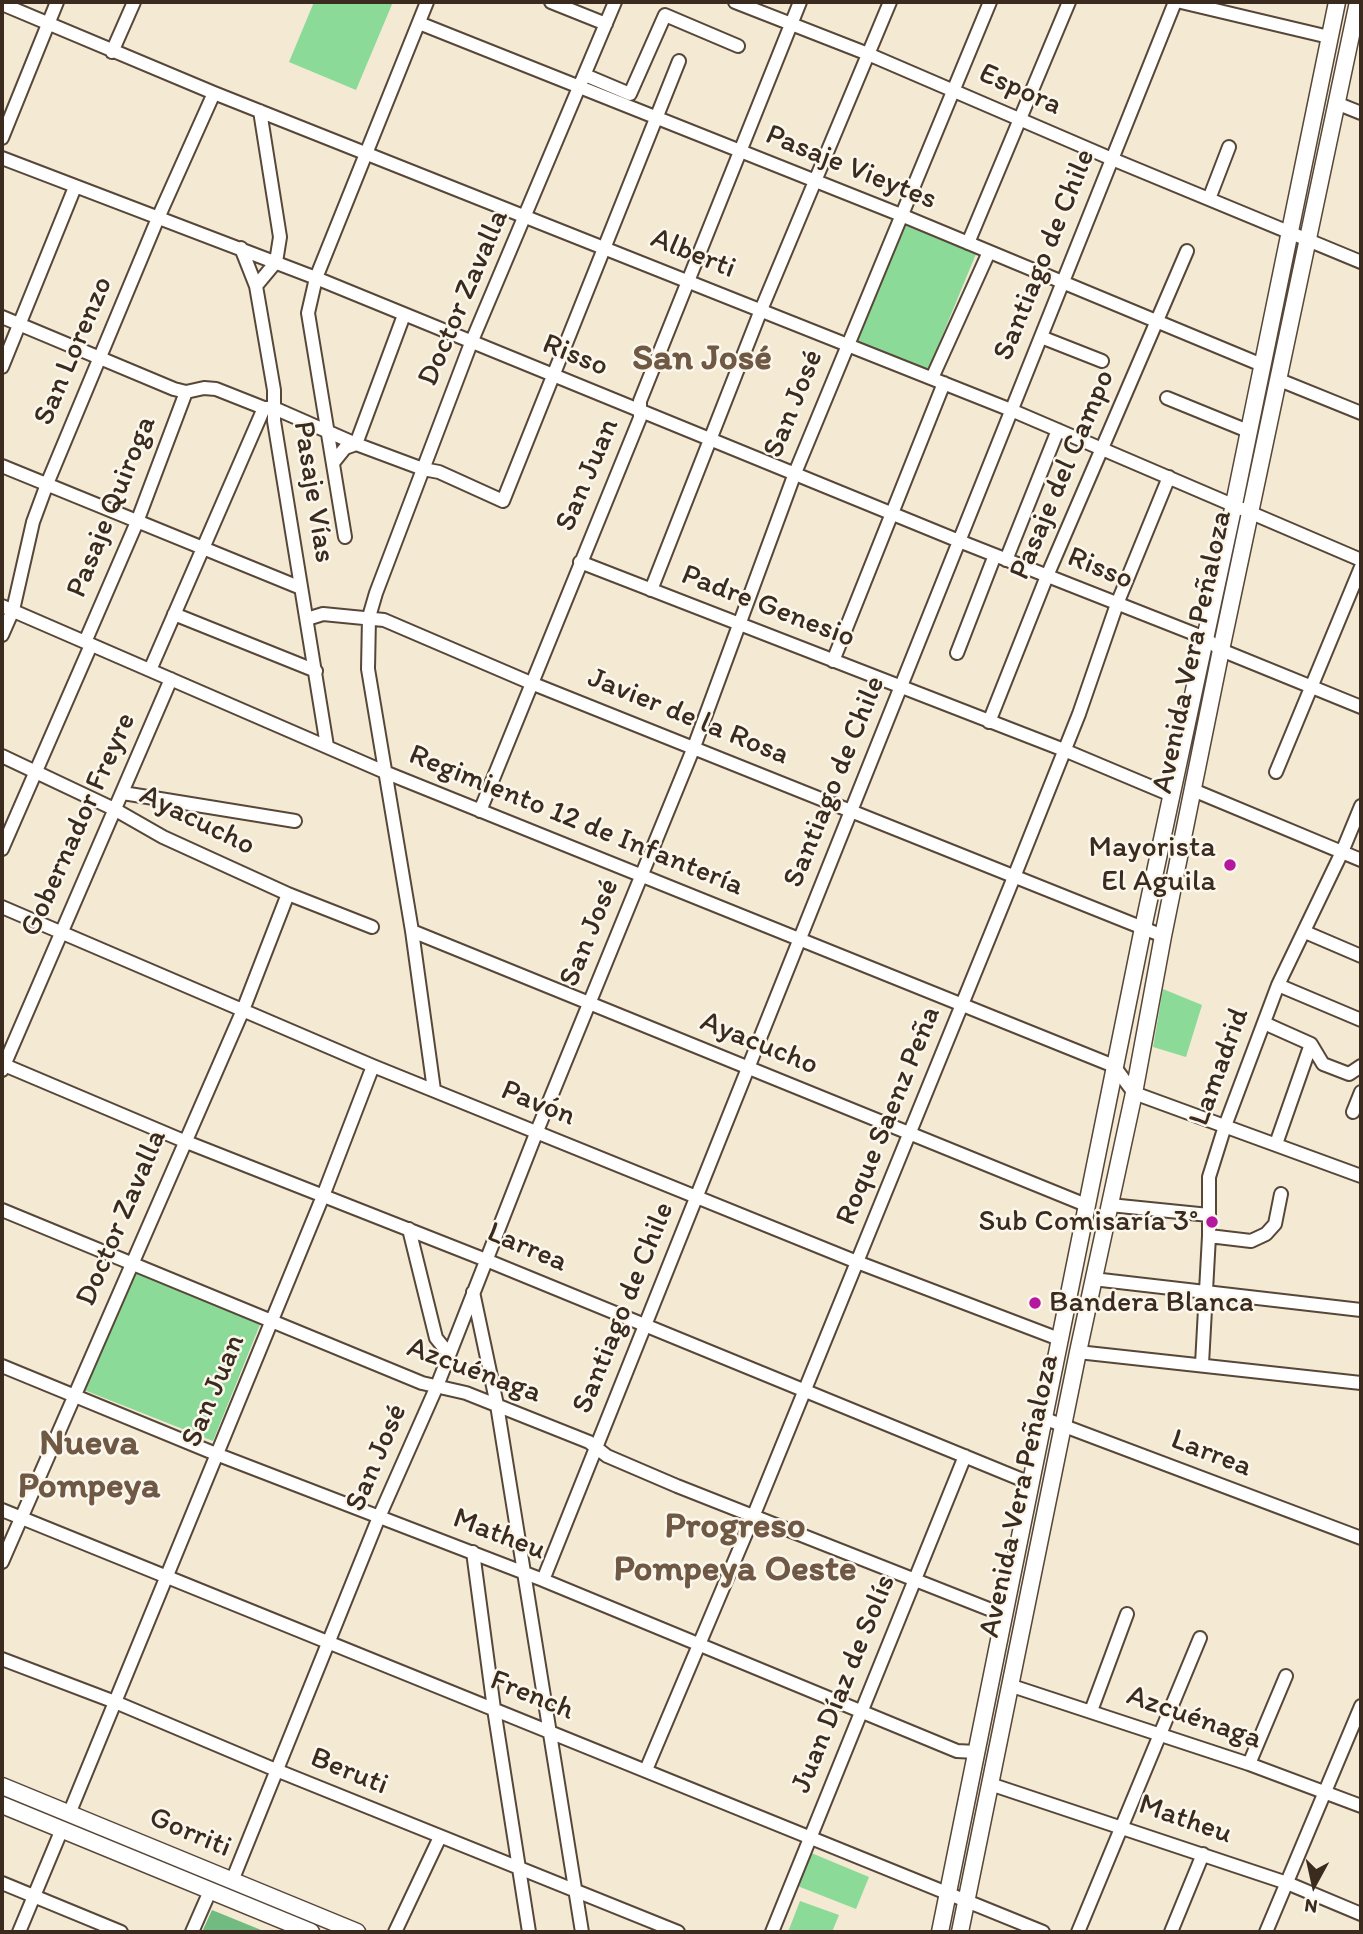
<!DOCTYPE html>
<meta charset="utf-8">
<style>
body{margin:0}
#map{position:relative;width:1363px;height:1934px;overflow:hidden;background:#f4e9d2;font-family:Itim,sans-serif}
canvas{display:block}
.frame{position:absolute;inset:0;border:4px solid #3b2a1e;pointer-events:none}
.north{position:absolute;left:1279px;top:1850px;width:70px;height:70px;-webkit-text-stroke:5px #fbf7ec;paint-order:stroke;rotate:188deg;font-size:19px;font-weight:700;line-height:28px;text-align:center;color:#3b2a1e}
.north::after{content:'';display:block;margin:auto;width:24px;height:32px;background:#3b2a1e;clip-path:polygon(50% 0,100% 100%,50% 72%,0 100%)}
</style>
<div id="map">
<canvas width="1363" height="1934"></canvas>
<div class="frame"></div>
<div class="north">N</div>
</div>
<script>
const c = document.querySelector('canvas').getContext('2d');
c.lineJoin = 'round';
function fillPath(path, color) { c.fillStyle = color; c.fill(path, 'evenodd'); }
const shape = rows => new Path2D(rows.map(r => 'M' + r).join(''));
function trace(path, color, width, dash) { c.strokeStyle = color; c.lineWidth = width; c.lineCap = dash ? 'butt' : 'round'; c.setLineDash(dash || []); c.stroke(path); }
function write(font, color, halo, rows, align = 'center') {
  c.font = font + ' Itim,sans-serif'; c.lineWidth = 5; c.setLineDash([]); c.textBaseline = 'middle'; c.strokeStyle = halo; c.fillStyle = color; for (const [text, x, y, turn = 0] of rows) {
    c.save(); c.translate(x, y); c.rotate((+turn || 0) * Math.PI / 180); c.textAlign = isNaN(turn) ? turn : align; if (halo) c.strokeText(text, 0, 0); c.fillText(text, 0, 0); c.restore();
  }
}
const green = shape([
 [314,2,393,2,356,90,289,62],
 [904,225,976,254,928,370,854,340],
 [1163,989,1202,1005,1186,1057,1153,1047],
 [134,1272,261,1322,213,1441,84,1390],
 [809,1852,869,1877,856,1909,795,1885],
 [800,1901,839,1915,832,1932,788,1932]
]);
const forest = shape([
 [212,1910,266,1932,202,1932]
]);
const minor = shape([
 [551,2,606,24],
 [735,2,868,54,1112,159,1361,262],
 [1181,2,1329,37],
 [2,4,214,93,1011,410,1361,560],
 [419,23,901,215,1262,365],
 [112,52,134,2],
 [585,75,630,94,665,15,738,46],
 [1336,103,1361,113],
 [2,138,57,2],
 [2,158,316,278,959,541,1205,638,1221,650,1361,707],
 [1209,199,1229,147],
 [968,243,1069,2],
 [241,248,256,286,274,390,274,421,327,746],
 [256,286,276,262,280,237,260,111],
 [2,317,174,389,186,392,204,388,216,389,264,408],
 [1041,337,1102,361],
 [2,367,75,187],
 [932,378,989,252],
 [1277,379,1361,413],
 [1167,398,1248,431],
 [333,463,345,448,356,444,404,315],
 [2,466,301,588],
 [345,537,308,313,316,278,427,2],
 [1006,560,1058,430],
 [580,562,1064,750,1171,795],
 [651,590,761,310,890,2],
 [2,606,387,773,1114,1066,1134,1093,1361,1176],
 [174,614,316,671],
 [307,619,323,614,384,620,531,683,1163,936],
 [2,635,13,610,33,522,47,484,158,218,214,93],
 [85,642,137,522,186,392],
 [957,653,995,555],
 [833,661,944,383],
 [150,670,264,408,274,408,356,444,423,469,439,472,503,501,679,61],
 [989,722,1047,576,1187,251],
 [2,756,114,809,163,837,288,894,372,927],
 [1276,772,1361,567],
 [1193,790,1361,860],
 [123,793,295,821],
 [480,811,640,418,640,401,800,2],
 [2,849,91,645],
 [2,907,373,1066,857,1262,1059,1339],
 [412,931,1086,1205],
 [1305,932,1361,956],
 [1278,985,1361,1020],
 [1264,1023,1311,1044,1323,1064,1349,1074,1361,1066],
 [2,1064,184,1141,486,1260,1030,1483],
 [2,1070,171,679],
 [434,1090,412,931,368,669,369,617,376,593,471,343,615,2],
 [1353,1112,1361,1092],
 [1276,1144,1311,1044],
 [1110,1205,1209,1215],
 [2,1210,422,1383,466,1393,589,1442,607,1456,677,1486,1004,1615],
 [409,1229,436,1338,449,1354],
 [1209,1236,1251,1241,1266,1234,1275,1224,1281,1194],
 [1093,1279,1361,1310],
 [473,1292,497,1405,582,1932],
 [1078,1352,1361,1383],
 [1202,1364,1209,1236,1209,1177,1225,1126,1278,985,1342,852,1361,806],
 [2,1366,216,1454,543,1580,957,1751,976,1752],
 [1043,1418,1361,1538],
 [2,1510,1043,1932],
 [473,1552,494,1709,529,1932],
 [2,1562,243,1010,288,894],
 [543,1580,1175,2],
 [2,1659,115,1702,276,1770,678,1932],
 [1009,1685,1249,1764,1361,1806],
 [1091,1711,1127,1614],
 [1249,1764,1286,1676],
 [646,1770,753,1517,1014,877,1079,714,1117,604,1169,477],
 [990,1784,1287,1883,1361,1914],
 [69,1814,323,1196,373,1066],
 [232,1881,379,1517,437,1386,537,1131,694,747,795,473,990,2],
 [2,1883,121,1932],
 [19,1932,62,1829],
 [192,1932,210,1891],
 [395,1932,440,1837],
 [772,1932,965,1456],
 [1078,1932,1200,1638],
 [1171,1932,1203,1854],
 [1266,1932,1361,1706]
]);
const major = shape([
 [2,1786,357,1932],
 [2,1805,311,1932],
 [940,1932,1143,928,1234,504,1337,2],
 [960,1932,1078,1352,1134,1093,1163,936,1221,650,1358,2]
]);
const markers = [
 [1230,865,7,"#b5179e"],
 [1212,1222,7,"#b5179e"],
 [1035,1303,7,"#b5179e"]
];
const streetNames = [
 ["Espora",1020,90,24],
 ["Pasaje Vieytes",851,168,22],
 ["Alberti",693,254,22],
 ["Santiago de Chile",1045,255,-68],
 ["Doctor Zavalla",464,298,-67],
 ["San Lorenzo",74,351,-67],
 ["Risso",575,356,22],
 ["San José",794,404,-68],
 ["San Juan",588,475,-67],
 ["Pasaje del Campo",1063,475,-67],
 ["Pasaje Vías",313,492,81],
 ["Pasaje Quiroga",112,507,-68],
 ["Risso",1100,569,22],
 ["Padre Genesio",768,607,21],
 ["Avenida Vera Peñaloza",1193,652,-78],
 ["Javier de la Rosa",688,717,22],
 ["Santiago de Chile",835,782,-68],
 ["Ayacucho",197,821,26],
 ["Regimiento 12 de Infantería",576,821,22],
 ["Gobernador Freyre",79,825,-66],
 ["San José",590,933,-68],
 ["Ayacucho",759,1044,22],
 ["Lamadrid",1220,1067,-70],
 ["Pavón",538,1104,22],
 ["Roque Saenz Peña",889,1116,-68],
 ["Doctor Zavalla",122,1218,-67],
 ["Larrea",527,1248,23],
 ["Santiago de Chile",624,1308,-68],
 ["Azcuénaga",474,1371,20],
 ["San Juan",214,1391,-67],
 ["Larrea",1211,1454,21],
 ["San José",377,1458,-67],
 ["Avenida Vera Peñaloza",1020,1496,-78],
 ["Matheu",499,1535,21],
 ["Juan Díaz de Solís",844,1684,-68],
 ["French",532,1696,22],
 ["Azcuénaga",1194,1718,19],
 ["Beruti",349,1772,22],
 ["Matheu",1185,1820,19],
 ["Gorriti",190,1833,23]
];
const poiNames = [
 ["Mayorista",1216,848],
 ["El Aguila",1216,882],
 ["Sub Comisaría 3°",1198,1222],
 ["Bandera Blanca",1049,1303,"left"]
];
const districtNames = [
 ["San José",702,360],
 ["Nueva",89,1445],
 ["Pompeya",89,1488],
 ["Progreso",735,1528],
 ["Pompeya Oeste",735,1571]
];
fillPath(green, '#8cda98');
fillPath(forest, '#71ba80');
trace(minor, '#574739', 16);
trace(major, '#574739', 19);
trace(minor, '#fff', 12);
trace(major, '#fff', 16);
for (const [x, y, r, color] of markers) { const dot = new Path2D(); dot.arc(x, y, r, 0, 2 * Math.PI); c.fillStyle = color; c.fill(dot); trace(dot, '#fbf7ec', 2.5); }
write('30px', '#3b2a1e', '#fbf7ec', streetNames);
write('30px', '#3b2a1e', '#fbf7ec', poiNames, 'right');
write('bold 37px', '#6f5844', '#fbf7ec', districtNames);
</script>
